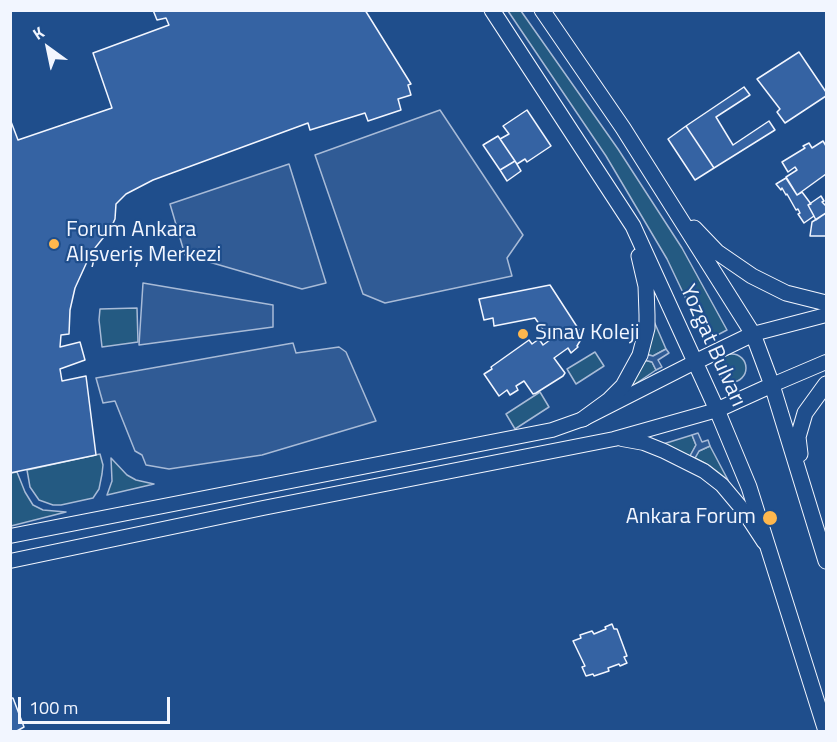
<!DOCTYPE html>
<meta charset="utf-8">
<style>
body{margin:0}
#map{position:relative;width:837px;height:742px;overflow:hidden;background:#1f4e8c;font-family:"Titillium Web",sans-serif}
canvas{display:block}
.frame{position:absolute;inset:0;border:12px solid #f2f6ff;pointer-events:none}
.north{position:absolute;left:18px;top:18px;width:60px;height:60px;-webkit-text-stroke:4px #1f4e8c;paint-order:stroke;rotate:327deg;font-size:16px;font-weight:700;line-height:24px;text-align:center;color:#f2f6ff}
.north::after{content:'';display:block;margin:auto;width:21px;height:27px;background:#f2f6ff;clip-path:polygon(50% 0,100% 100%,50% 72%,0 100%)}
.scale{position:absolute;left:18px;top:697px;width:152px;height:27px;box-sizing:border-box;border:3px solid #f2f6ff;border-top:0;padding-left:8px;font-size:18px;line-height:21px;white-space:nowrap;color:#f2f6ff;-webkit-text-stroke:4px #1f4e8c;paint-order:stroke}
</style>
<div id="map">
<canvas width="837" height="742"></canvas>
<div class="frame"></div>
<div class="north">K</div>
<div class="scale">100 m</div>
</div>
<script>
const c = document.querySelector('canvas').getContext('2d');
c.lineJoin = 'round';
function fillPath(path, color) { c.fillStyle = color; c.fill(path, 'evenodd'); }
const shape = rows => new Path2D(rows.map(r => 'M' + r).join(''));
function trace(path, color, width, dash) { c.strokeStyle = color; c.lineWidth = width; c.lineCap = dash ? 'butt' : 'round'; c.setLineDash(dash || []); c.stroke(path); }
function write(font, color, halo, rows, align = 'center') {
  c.font = font + ' "Titillium Web",sans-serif'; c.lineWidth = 4.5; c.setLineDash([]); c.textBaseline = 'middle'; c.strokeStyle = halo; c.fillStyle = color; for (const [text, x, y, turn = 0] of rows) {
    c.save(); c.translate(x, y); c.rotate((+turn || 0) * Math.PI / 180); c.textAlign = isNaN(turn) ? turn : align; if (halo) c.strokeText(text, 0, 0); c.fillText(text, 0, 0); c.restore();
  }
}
const green = shape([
 [508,11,521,11,618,149,682,248,727,330,706,341,667,259,606,156,508,11],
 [137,308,138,342,102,347,99,320,100,309,137,308],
 [653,319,666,349,653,356,645,354,653,319],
 [595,352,604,366,576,384,567,369,595,352],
 '718 368a14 14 0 1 1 28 0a14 14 0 1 1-28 0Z',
 [644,360,652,362,656,370,625,391,644,360],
 [540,392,549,407,515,429,506,414,540,392],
 [692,435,696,445,690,456,660,445,692,435],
 [710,446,728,480,710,466,695,458,699,451,710,446],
 [100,454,103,465,102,474,99,489,93,498,61,505,53,505,39,500,30,487,27,470,100,454],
 [111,458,127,475,136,480,154,484,107,495,112,481,111,458],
 [17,472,25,492,33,505,43,510,66,512,11,526,11,473,17,472]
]);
const parking = shape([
 [440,110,523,235,507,258,512,276,385,303,363,294,315,155,440,110],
 [289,164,326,283,302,289,185,255,170,204,289,164],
 [143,283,273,305,273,327,139,345,143,283],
 [293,343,296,353,339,347,346,352,376,421,262,455,169,469,146,465,142,455,135,451,115,401,103,403,96,378,293,343],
 [666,349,669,353,658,360,662,367,656,370,652,362,644,360,645,354,653,356,666,349],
 [698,433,702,442,708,440,710,446,699,451,695,458,690,456,696,445,692,435,698,433]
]);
const building = shape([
 [153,10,365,10,411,84,408,85,411,95,398,99,401,110,368,121,365,113,310,130,308,123,153,180,126,194,116,204,115,219,111,228,91,253,75,288,70,310,69,334,61,335,60,347,80,342,85,360,60,369,62,381,86,376,96,455,10,473,10,119,18,140,112,108,93,53,169,25,166,18,157,20,153,10],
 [799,52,826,92,826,96,785,123,777,112,780,109,757,79,799,52],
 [744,87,750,95,716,117,733,145,769,121,775,130,714,168,686,126,744,87],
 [527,110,551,146,527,162,525,159,517,164,500,139,509,134,503,126,527,110],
 [686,126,714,168,695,180,668,139,686,126],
 [498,136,515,161,500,170,483,145,498,136],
 [823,141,826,146,826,174,797,195,786,177,797,170,795,167,788,172,782,162,805,148,803,146,809,143,812,148,823,141],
 [515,161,521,171,507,181,500,170,515,161],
 [786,178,797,195,802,192,811,204,808,205,814,216,804,223,798,214,800,213,798,209,796,210,787,194,786,195,782,188,781,190,776,184,786,178],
 [821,196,824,201,822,202,826,206,826,213,816,220,808,205,821,196],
 [826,213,826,236,810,236,812,222,826,213],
 [550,285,583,336,577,346,578,347,571,353,568,348,554,358,565,373,563,376,536,393,533,394,524,381,516,386,518,390,510,395,507,390,499,396,484,374,492,369,491,367,529,340,532,344,539,339,543,345,550,340,535,318,494,326,493,318,484,320,479,299,550,285],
 [612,624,614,629,617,629,627,656,624,657,627,663,620,666,619,664,608,668,609,671,594,676,593,674,586,676,582,667,585,666,573,641,581,638,580,635,592,631,594,634,606,629,605,627,612,624],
 [10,698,13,698,24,727,15,732,10,732,10,698]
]);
const secondary = shape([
 [753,334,826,315],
 [772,385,826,362],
 [622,439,644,443,664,451,704,471,722,485,743,510,764,542],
 [10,536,552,430,583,419,695,362],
 [10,561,263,508,614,439,717,410]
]);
const primary = shape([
 [492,10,633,226,717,410,749,487,826,731],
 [542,10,623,128,753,334,772,385,826,561],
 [694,228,717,252,752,276,786,293,826,303],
 [695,362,753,334],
 [717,410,772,385],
 [583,419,609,400,623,386,640,355,647,328,647,315,646,286,639,256],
 [800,454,798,437,805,413,826,384]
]);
const markers = [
 [54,244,6,"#ffb74d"],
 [523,334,6,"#ffb74d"],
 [770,518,8,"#ffb74d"]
];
const poiNames = [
 ["Forum Ankara",66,231],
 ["Alışveriş Merkezi",66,256],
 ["Sınav Koleji",535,334],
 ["Ankara Forum",756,518,"right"]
];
const streetNames = [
 ["Yozgat Bulvarı",712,346,66]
];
fillPath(green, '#245a82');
trace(green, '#a8bbd7', 1.5);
fillPath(parking, '#305b95');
trace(parking, '#a8bbd7', 1.5);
fillPath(building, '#3563a3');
trace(building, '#f2f6ff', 1.5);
trace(secondary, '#f2f6ff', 16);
trace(primary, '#f2f6ff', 17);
trace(secondary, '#1f4e8c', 14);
trace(primary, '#1f4e8c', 15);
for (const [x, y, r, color] of markers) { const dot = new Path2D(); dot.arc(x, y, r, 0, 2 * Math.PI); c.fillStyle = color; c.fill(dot); trace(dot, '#1f4e8c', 2); }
write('22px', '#f2f6ff', '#1f4e8c', poiNames, 'left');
write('22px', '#f2f6ff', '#1f4e8c', streetNames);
</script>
